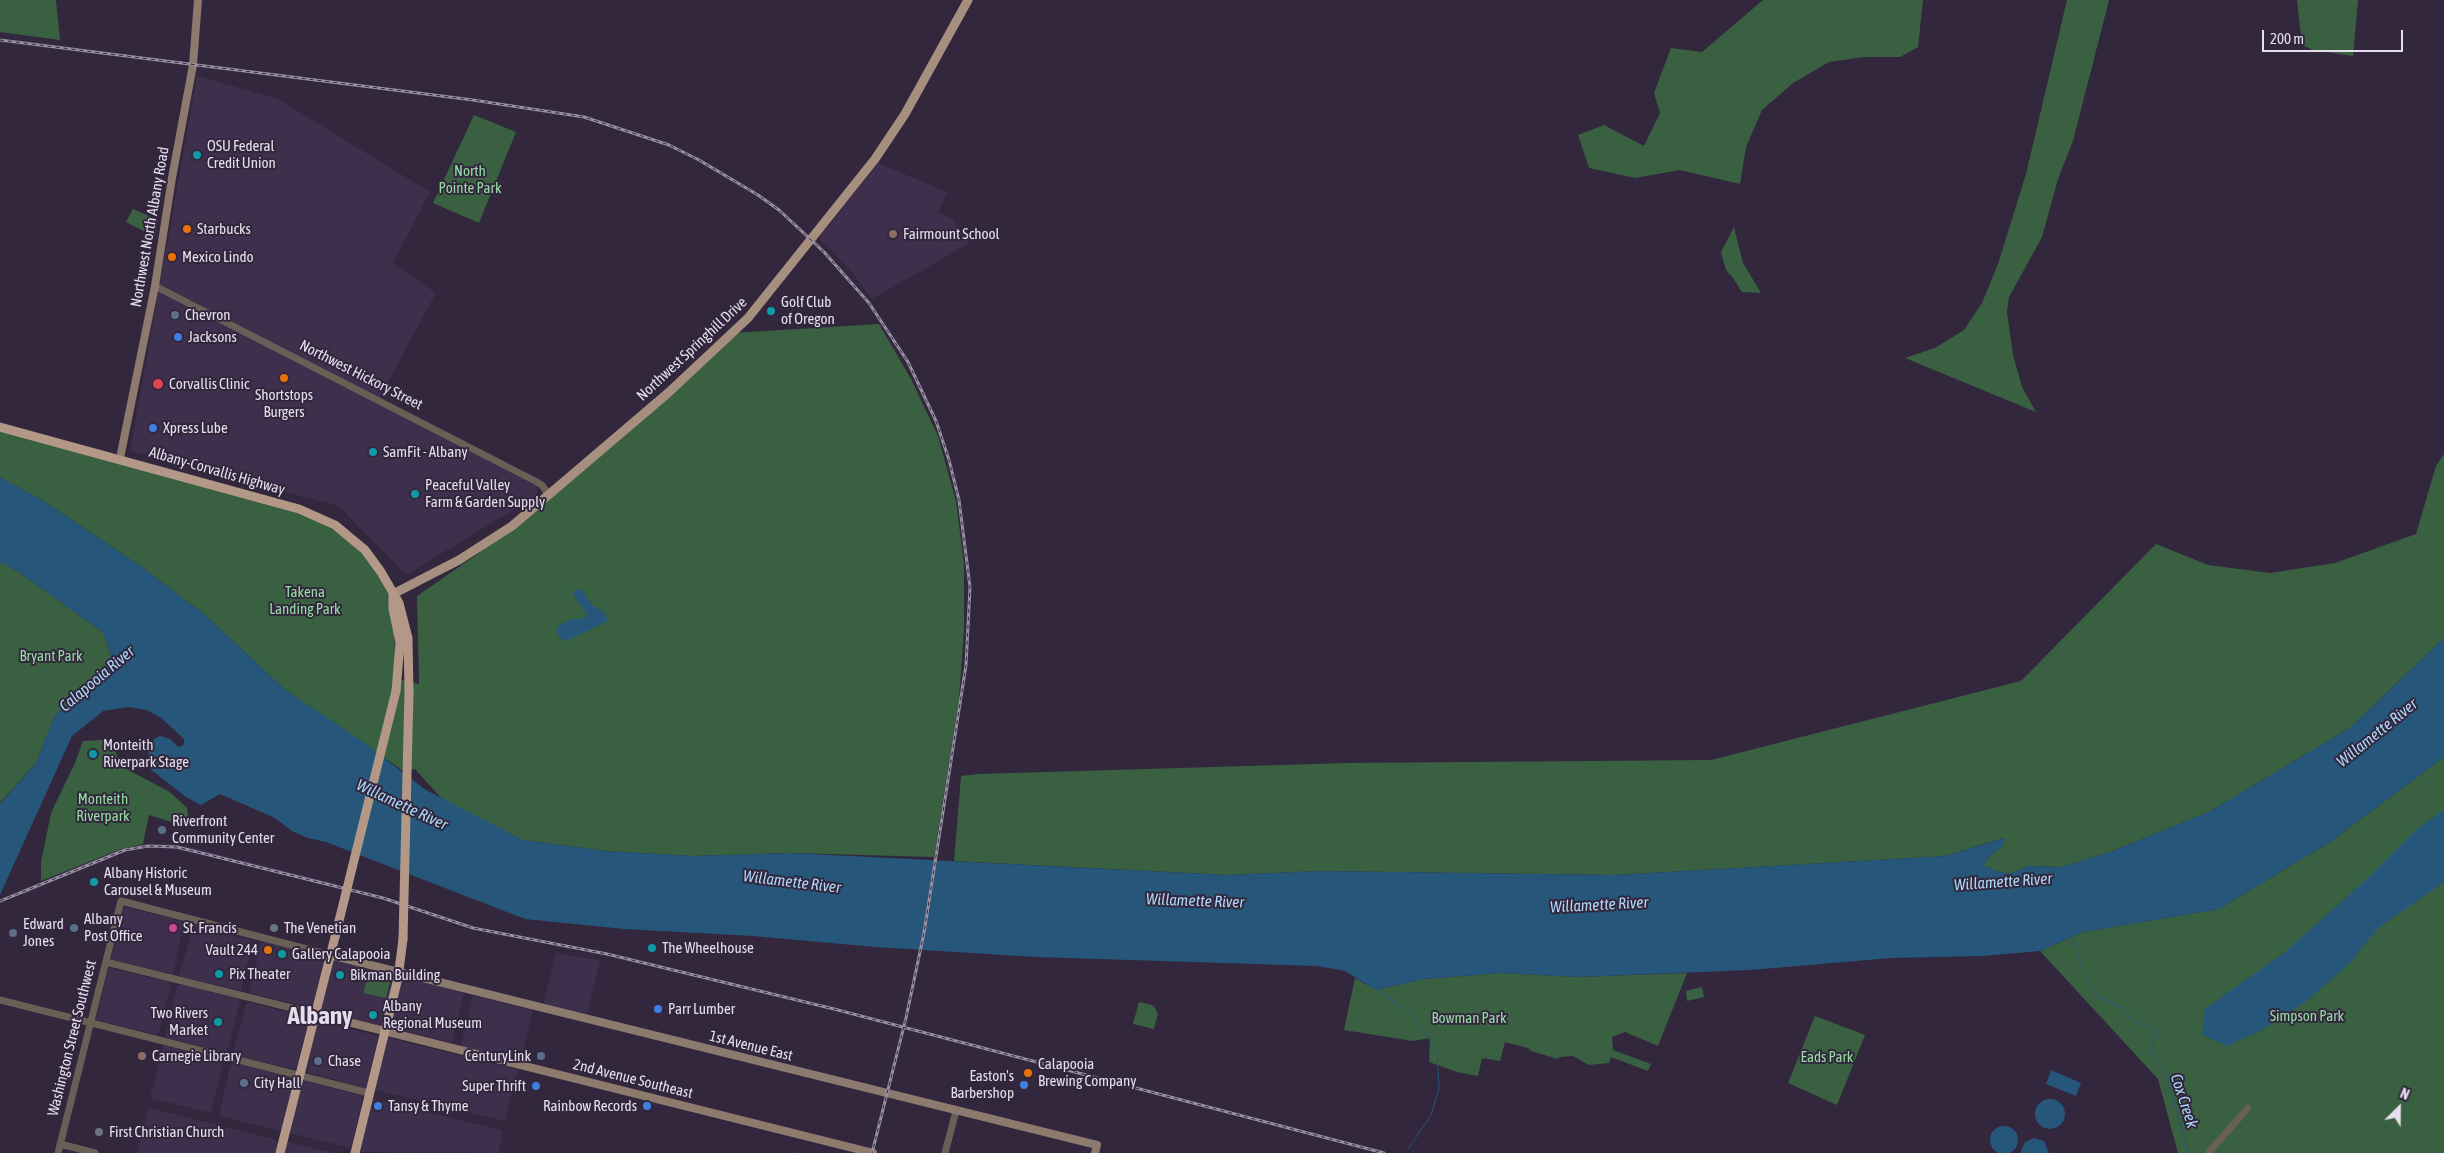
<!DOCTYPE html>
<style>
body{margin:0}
#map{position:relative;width:2444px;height:1153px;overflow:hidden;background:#32273d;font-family:"Asap Condensed",sans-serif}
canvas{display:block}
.north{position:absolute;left:2374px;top:1083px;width:50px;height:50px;-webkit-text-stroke:4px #32273d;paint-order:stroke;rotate:23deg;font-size:14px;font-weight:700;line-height:20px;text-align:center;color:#e5deec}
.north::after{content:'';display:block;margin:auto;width:18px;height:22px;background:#e5deec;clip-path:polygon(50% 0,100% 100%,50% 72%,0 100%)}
.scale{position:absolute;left:2262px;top:30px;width:141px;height:22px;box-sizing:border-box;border:2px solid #e5deec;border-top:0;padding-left:6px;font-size:15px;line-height:18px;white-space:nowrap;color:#e5deec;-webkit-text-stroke:4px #32273d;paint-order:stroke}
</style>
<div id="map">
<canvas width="2444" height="1153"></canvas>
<div class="north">N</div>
<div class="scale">200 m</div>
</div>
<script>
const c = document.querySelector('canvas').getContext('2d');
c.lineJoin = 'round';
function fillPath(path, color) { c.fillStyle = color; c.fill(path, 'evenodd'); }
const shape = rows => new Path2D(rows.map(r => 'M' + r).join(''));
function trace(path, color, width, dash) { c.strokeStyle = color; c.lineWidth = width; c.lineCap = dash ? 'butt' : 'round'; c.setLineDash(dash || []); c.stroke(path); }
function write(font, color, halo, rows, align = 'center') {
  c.font = font + ' "Asap Condensed",sans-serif'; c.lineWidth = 4; c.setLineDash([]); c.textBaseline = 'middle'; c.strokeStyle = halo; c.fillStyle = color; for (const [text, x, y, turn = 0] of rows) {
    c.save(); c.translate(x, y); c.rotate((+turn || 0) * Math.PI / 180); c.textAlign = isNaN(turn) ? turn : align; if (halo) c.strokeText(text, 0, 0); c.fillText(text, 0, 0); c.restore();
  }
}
const built = shape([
 [197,76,278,99,430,192,393,263,436,293,377,402,536,486,538,495,406,575,339,506,130,451],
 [878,163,947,192,938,212,954,220,957,227,961,230,970,243,872,299,850,270,819,238],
 [151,844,168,844,195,848,337,884,336,888,196,853,155,847,124,852,23,895,21,890,121,849],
 [124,907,184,922,173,974,111,959],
 [194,925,253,941,241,991,179,976],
 [263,941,323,957,324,961,312,1008,249,993,260,944],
 [556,953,600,960,587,1014,546,1004,544,1001],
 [334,960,395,976,381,1026,321,1011],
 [110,968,169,982,171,985,158,1035,96,1020,108,970],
 [406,977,464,993,452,1043,390,1028,402,980],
 [181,984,240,1000,227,1053,165,1037,177,986],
 [473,995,533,1010,521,1060,461,1046],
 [247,1002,309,1018,296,1069,234,1056,233,1052],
 [318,1021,378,1036,366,1088,306,1072],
 [388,1038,518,1070,505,1121,375,1090],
 [163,1045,224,1060,211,1113,150,1098],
 [233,1063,293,1078,294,1081,282,1130,280,1131,219,1116,230,1066],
 [303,1081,363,1096,351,1148,289,1133],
 [375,1099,500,1130,503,1133,498,1153,362,1152,360,1149,372,1101],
 [150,1108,274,1139,279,1145,275,1153,137,1153,147,1110],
 [287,1142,289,1142,333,1153,285,1153]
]);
const green = shape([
 [0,0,56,0,60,40,0,32],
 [1763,0,1923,0,1918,47,1900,57,1864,57,1829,62,1793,83,1762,110,1746,147,1740,184,1680,170,1635,178,1589,168,1578,135,1604,125,1644,146,1660,113,1654,93,1671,48,1702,52],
 [2067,0,2109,0,2073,141,2058,179,2042,237,2009,297,2007,312,2013,355,2022,387,2036,412,1905,358,1935,348,1964,330,1982,303,1998,264,2026,174],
 [2297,0,2358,0,2353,56,2313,50,2302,45],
 [474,115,516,132,479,223,433,203],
 [133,209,158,220,155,237,126,222],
 [1734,227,1743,263,1761,293,1742,292,1733,278,1726,270,1721,252],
 [879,324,911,379,938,436,956,501,964,564,964,631,959,698,934,857,791,853,691,856,606,851,523,840,442,799,415,769,402,770,284,689,205,615,143,568,45,502,0,477,0,431,299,509,358,543,381,572,392,608,397,679,419,684,417,596,475,556,531,511,733,333],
 [2444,454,2444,638,2350,728,2209,812,2110,852,2062,867,2029,866,2010,874,1995,871,1983,865,1991,855,2002,847,2004,838,1945,856,1616,875,1320,871,1227,875,954,861,961,776,979,774,1347,763,1711,760,2021,681,2156,544,2208,565,2270,573,2335,563,2416,534,2436,466],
 [0,562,17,571,103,632,111,656,87,691,55,715,36,763,0,803],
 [103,740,113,745,120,764,130,771,170,792,187,808,188,815,185,826,149,815,143,844,121,849,41,881,41,862,51,813,75,763,83,741],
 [2444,757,2444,1153,2178,1153,2158,1079,2040,951,2083,932,2219,909,2330,842],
 [370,972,391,977,386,998,363,993],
 [1502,973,1578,977,1687,973,1658,1046,1625,1032,1612,1037,1613,1050,1651,1064,1648,1071,1611,1057,1609,1063,1589,1065,1573,1056,1559,1057,1558,1059,1531,1051,1528,1048,1505,1042,1500,1061,1482,1058,1478,1076,1457,1072,1429,1062,1430,1038,1413,1041,1344,1030,1355,978,1376,990,1423,979],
 [1702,987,1704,997,1687,1001,1686,991],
 [1139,1002,1152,1005,1155,1008,1158,1014,1154,1029,1133,1024],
 [1815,1016,1865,1035,1837,1105,1788,1083]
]);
const water = shape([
 [0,477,45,502,143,568,205,615,284,689,363,742,426,790,523,840,606,851,691,856,791,853,1227,875,1320,871,1616,875,1945,856,2005,838,2002,847,1991,855,1983,865,1995,871,2010,874,2029,866,2062,867,2110,852,2209,812,2350,728,2444,638,2444,757,2330,842,2219,909,2083,932,2040,951,1983,956,1891,958,1751,970,1578,977,1502,973,1423,979,1376,990,1345,971,1317,966,1036,957,875,947,753,936,624,929,525,919,326,842,308,838,292,831,275,818,220,794,201,805,186,797,150,769,148,761,149,750,154,739,160,736,170,739,177,746,181,747,184,744,184,739,160,717,146,710,129,707,103,711,72,736,0,895,0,804,36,763,55,715,87,691,111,656,103,632,17,571,0,562],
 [575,589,583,591,592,605,603,611,608,621,566,641,561,640,556,631,559,625,570,620,587,617,587,614,573,595],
 [2444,810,2444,882,2378,928,2348,965,2304,1003,2262,1030,2227,1046,2202,1034,2205,1009,2285,952,2368,878,2419,827],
 [2051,1070,2081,1083,2076,1096,2046,1084],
 '2035 1114a15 15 0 1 1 30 0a15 15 0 1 1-30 0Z',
 '1990 1140a14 14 0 1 1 28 0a14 14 0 1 1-28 0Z',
 [2034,1138,2044,1141,2049,1153,2020,1153,2025,1142]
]);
const stream = shape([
 [2073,936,2076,954,2097,996,2120,1007,2134,1022,2155,1029,2152,1052,2167,1079,2189,1153],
 [1376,989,1409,1012,1437,1051,1439,1088,1431,1115,1408,1149],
 [796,1153,797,1152]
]);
const tertiary = shape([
 [155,286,535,481,542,485,549,496],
 [106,962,316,1014],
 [0,1000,369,1093],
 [60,1144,95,1153],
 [58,1153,121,901,330,955],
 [945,1153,956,1111],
 [2208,1153,2248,1108]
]);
const secondary = shape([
 [120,458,155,286,172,178,193,65,198,0],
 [330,955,1097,1145,1095,1153],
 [316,1014,873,1153]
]);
const primary = shape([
 [393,594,459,560,512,526,668,393,748,318,875,159,905,114,968,0]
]);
const trunk = shape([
 [0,427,299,509,335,525,365,550,381,572,399,603,408,638,409,692],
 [393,594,393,608,400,643,396,691],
 [280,1153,335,937],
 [355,1153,398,978,403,939]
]);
const rail = shape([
 [0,40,473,100,584,117,669,145,699,160,758,195,779,210,824,252,869,303,908,362,936,421,949,460,959,500,970,587,966,665,924,933,906,1018,872,1153],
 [0,901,125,850,148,846,177,847,383,898,473,928,607,954,834,1009,1384,1153]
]);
const trunkBridge = shape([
 [335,937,396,691],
 [403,939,409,692]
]);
const markers = [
 [197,155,5,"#0f9aa8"],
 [187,229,5,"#e8710a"],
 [893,234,5,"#8d6e63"],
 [172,257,5,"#e8710a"],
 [771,311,5,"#0f9aa8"],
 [175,315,5,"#5c6f8a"],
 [178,337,5,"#3f7fe0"],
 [284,378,5,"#e8710a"],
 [158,384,6,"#e0444e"],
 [153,428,5,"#3f7fe0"],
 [373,452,5,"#0f9aa8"],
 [415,494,5,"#0f9aa8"],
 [93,754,5,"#0f9aa8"],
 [162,830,5,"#5c6f8a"],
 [94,882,5,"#0f9aa8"],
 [74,928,5,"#5c6f8a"],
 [173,928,5,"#d1479c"],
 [274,928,5,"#6b7280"],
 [13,933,5,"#5c6f8a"],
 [652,948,5,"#0f9aa8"],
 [268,950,5,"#e8710a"],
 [282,954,5,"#0f9aa8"],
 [219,974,5,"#0f9aa8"],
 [340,975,5,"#0f9aa8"],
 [658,1009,5,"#3f7fe0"],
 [373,1015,5,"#0f9aa8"],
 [218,1022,5,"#0f9aa8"],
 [142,1056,5,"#8d6e63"],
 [541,1056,5,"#5c6f8a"],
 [318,1061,5,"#5c6f8a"],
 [1028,1073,5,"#e8710a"],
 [244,1083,5,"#5c6f8a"],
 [1024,1085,5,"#3f7fe0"],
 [536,1086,5,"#3f7fe0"],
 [378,1106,5,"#3f7fe0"],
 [647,1106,5,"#3f7fe0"],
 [99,1132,5,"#6b7280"]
];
const poiNames = [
 ["OSU Federal",207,146],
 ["Credit Union",207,163],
 ["Starbucks",197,229],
 ["Fairmount School",903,234],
 ["Mexico Lindo",182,257],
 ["Golf Club",781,302],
 ["of Oregon",781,319],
 ["Chevron",185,315],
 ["Jacksons",188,337],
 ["Corvallis Clinic",169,384],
 ["Shortstops",284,395,"center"],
 ["Burgers",284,412,"center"],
 ["Xpress Lube",163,428],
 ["SamFit - Albany",383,452],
 ["Peaceful Valley",425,485],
 ["Farm & Garden Supply",425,502],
 ["Monteith",103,745],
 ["Riverpark Stage",103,762],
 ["Riverfront",172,821],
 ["Community Center",172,838],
 ["Albany Historic",104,873],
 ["Carousel & Museum",104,890],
 ["Albany",84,919],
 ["Post Office",84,936],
 ["Edward",23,924],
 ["Jones",23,941],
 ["St. Francis",183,928],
 ["The Venetian",284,928],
 ["The Wheelhouse",662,948],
 ["Vault 244",258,950,"right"],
 ["Gallery Calapooia",292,954],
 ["Pix Theater",229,974],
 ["Bikman Building",350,975],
 ["Albany",383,1006],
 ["Regional Museum",383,1023],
 ["Parr Lumber",668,1009],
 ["Two Rivers",208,1013,"right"],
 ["Market",208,1030,"right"],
 ["Carnegie Library",152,1056],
 ["CenturyLink",531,1056,"right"],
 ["Chase",328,1061],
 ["Calapooia",1038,1064],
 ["Brewing Company",1038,1081],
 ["Easton's",1014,1076,"right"],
 ["Barbershop",1014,1093,"right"],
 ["City Hall",254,1083],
 ["Super Thrift",526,1086,"right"],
 ["Tansy & Thyme",388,1106],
 ["Rainbow Records",637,1106,"right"],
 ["First Christian Church",109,1132]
];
const parkNames = [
 ["North",470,171],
 ["Pointe Park",470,188],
 ["Takena",305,592],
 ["Landing Park",305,609],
 ["Bryant Park",51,656],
 ["Monteith",103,799],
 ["Riverpark",103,816],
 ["Simpson Park",2307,1016],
 ["Bowman Park",1469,1018],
 ["Eads Park",1827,1057]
];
const streetNames = [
 ["Northwest North Albany Road",150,227,-80],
 ["Northwest Springhill Drive",692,349,-43],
 ["Northwest Hickory Street",361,375,27],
 ["Albany-Corvallis Highway",217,471,16],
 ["Washington Street Southwest",72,1038,-76],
 ["1st Avenue East",751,1046,14],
 ["2nd Avenue Southeast",633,1079,14]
];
const waterNames = [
 ["Calapooia River",97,679,-40],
 ["Willamette River",2377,733,-39],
 ["Willamette River",402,805,25],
 ["Willamette River",792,882,7],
 ["Willamette River",2003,882,-4],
 ["Willamette River",1195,901,2],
 ["Willamette River",1599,905,-3],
 ["Cox Creek",2184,1101,72]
];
const townNames = [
 ["Albany",320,1016]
];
fillPath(built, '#3e2f4c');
fillPath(green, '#396141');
fillPath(water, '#265679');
trace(stream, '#265679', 1);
trace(tertiary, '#6a5f57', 7);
trace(secondary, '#8d7a6f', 8);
trace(primary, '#a78f80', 9);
trace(trunk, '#b39888', 9);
trace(rail, '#988fa1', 3);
trace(rail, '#32273d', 1, [4]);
trace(trunkBridge, '#b39888', 9);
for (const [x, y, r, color] of markers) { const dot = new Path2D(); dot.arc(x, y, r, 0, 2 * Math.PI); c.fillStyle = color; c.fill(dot); trace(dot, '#32273d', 2); }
write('15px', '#e5deec', '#32273d', poiNames, 'left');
write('15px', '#95dca2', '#32273d', parkNames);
write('15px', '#e5deec', '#32273d', streetNames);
write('italic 16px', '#aed8f9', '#32273d', waterNames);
write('bold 25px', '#e5deec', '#32273d', townNames);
</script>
